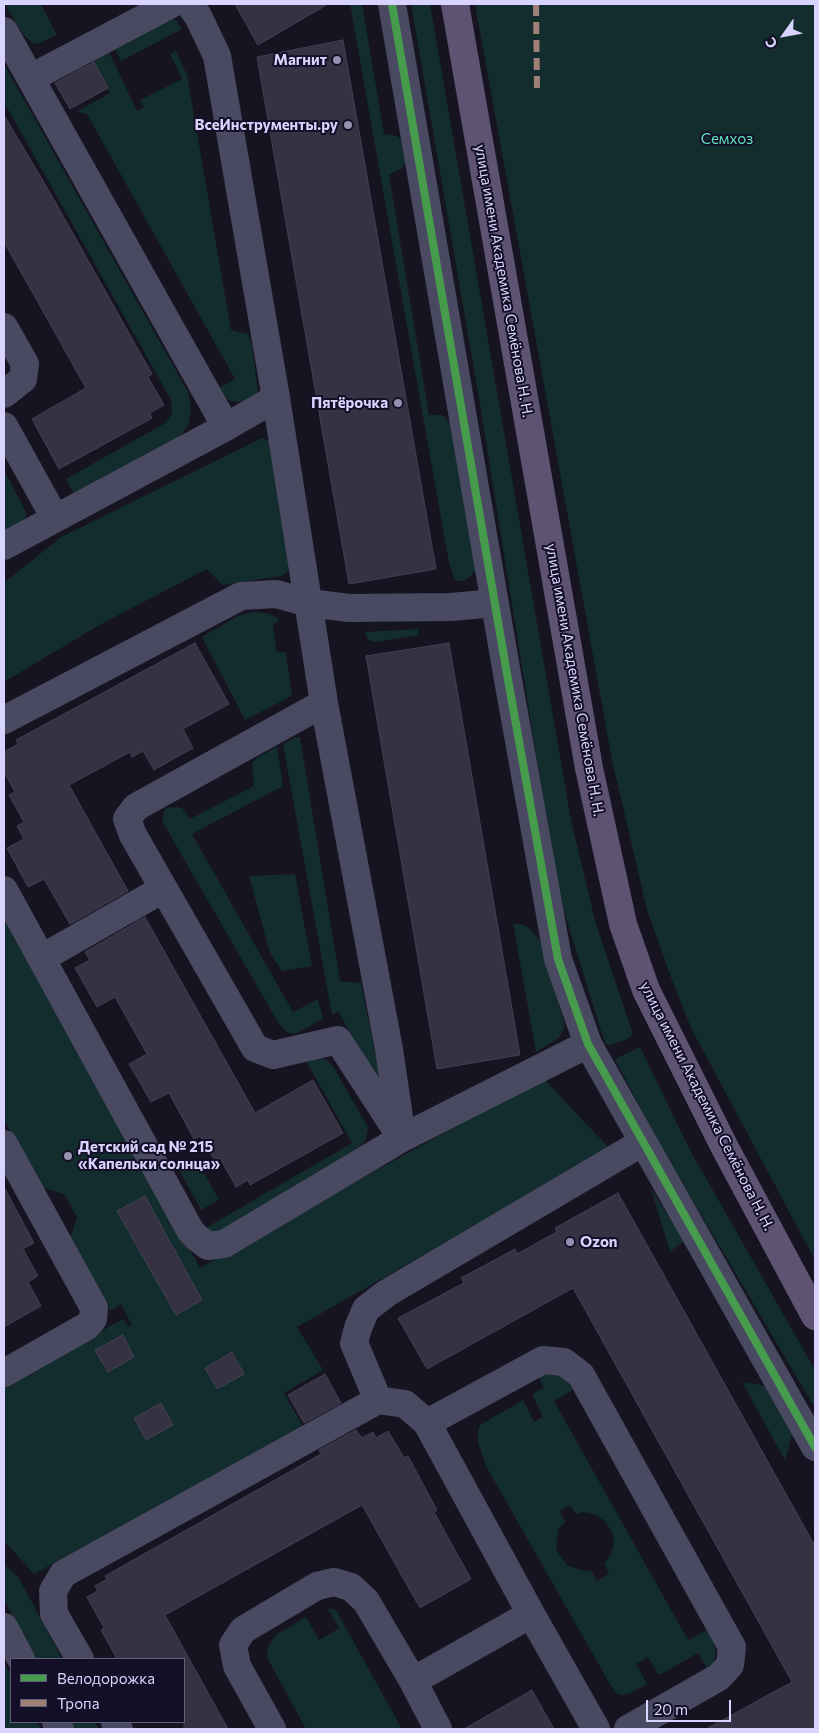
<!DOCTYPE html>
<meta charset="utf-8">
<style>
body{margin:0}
#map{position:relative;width:819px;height:1733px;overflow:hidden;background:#161421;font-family:Commissioner,sans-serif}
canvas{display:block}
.frame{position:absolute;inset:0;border:5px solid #d9d4ff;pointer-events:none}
.legend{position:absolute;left:10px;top:1658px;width:175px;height:65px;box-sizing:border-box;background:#130f26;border:1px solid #625e7d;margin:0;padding:6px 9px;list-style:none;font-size:15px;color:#d9d4ff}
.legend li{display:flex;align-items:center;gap:10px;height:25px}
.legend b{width:25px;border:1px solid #625e7d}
.north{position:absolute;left:759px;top:10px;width:50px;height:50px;-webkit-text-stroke:4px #130f26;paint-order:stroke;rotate:238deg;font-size:14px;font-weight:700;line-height:20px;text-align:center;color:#d9d4ff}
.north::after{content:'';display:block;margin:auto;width:18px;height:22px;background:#d9d4ff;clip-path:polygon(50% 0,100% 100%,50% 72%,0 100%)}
.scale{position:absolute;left:646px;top:1700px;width:85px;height:22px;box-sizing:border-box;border:2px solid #d9d4ff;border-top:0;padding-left:6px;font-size:15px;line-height:18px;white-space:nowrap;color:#d9d4ff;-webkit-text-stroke:4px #130f26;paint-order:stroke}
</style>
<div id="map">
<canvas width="819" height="1733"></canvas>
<div class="frame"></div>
<ul class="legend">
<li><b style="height:6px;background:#469c4c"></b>Велодорожка</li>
<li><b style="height:6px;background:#9e8076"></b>Тропа</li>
</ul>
<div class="north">С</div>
<div class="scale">20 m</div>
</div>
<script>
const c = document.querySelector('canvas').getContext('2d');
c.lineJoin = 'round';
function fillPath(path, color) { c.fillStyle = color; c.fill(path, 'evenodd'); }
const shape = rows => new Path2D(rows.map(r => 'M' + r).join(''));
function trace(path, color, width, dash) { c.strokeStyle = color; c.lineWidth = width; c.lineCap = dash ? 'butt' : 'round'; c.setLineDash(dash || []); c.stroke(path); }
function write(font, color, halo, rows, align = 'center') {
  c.font = font + ' Commissioner,sans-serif'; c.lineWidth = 4; c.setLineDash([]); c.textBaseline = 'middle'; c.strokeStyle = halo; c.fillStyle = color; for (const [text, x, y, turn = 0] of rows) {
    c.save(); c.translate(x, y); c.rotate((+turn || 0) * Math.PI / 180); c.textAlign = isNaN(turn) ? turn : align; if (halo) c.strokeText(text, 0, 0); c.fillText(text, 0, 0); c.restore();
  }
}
const green = shape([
 [5,4,41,4,57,35,40,43,35,44,30,41,22,33],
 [350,4,362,4,384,134,397,136,405,143,407,161,402,168,389,175,429,415,441,415,445,417,452,426,477,569,469,578,464,581,458,581,454,578,449,563],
 [411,4,430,4,571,820,596,924,633,1034,628,1039,611,1045,606,1044,602,1034,558,892,479,398],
 [475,4,815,4,815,1260,691,1028,672,980,647,910,612,760],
 [169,18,176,20,182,29,121,61,114,47],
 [108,50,137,111,144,107,140,100,182,79,170,54,176,51,187,75,231,330,248,334,252,345,258,392,253,398,246,401,238,402,228,400,220,396,216,390,235,379,87,114,76,112,110,93,92,58],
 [4,64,188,392,191,408,189,423,183,433,175,441,75,496,66,479,165,423,172,414,171,400,4,102],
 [262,438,270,441,290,564,287,573,281,576,222,585,207,569,103,623,4,682,4,583,61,537],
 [4,470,27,514,25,519,22,522,4,532],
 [252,612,267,613,278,618,279,622,273,624,277,653,283,652,286,653,292,696,245,720,202,637,238,616],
 [418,629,419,635,376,642,368,640,365,632],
 [295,737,300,737,340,981,361,983,382,1086,373,1077,339,1012,332,1015,283,744],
 [277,747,283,786,192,834,293,1012,318,999,323,1019,295,1034,288,1033,279,1024,162,821,164,811,166,808,175,807,182,808,190,819,254,786,252,763,258,757],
 [295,874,312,966,282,971,270,953,249,876],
 [4,914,200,1268,543,1078,610,1149,297,1327,323,1370,284,1393,303,1426,34,1574,4,1541,4,1386,123,1319,128,1327,132,1325,121,1304,110,1311,70,1239,77,1217,64,1194,41,1187,4,1120],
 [513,923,524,925,530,929,541,941,564,1022,564,1028,559,1038,536,1052],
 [640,1047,690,1150,815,1370,815,1408,658,1142,615,1059],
 [321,1058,328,1061,334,1068,365,1122,368,1128,366,1139,357,1152,221,1232,211,1234,204,1229,352,1143,306,1061],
 [197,1160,219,1200,201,1210,179,1170],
 [651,1189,685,1240,670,1252],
 [547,1372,562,1376,568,1381,573,1390,554,1401,688,1640,709,1629,716,1651,714,1661,708,1671,698,1653,659,1675,648,1657,636,1664,647,1684,629,1694,621,1695,616,1693,611,1686,486,1466,478,1442,478,1431,480,1425,523,1400,534,1422,543,1417,532,1394,544,1388,537,1374],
 [570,1505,576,1514,583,1512,594,1514,605,1521,612,1532,614,1544,611,1554,604,1564,609,1574,597,1581,591,1570,585,1571,568,1566,556,1550,558,1530,565,1522,560,1511],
 [742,1382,767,1386,793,1431,785,1460],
 [4,1564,19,1578,62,1659,36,1659,4,1600],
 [327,1608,336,1610,402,1729,306,1729,272,1667,267,1656,268,1646,277,1634,306,1617,319,1640,333,1632,339,1628],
 [4,1662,11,1675,11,1722,37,1722,41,1729,4,1729],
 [69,1722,95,1722,99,1729,73,1729]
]);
const building = shape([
 [235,4,328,4,258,45,235,4],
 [343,40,436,569,349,584,257,57,343,40],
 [94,62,108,88,70,109,55,83,94,62],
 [4,115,49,191,152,374,148,377,164,405,150,413,152,418,59,469,32,419,86,388,4,242,4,115],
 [195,643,229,704,183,729,193,748,154,770,143,751,132,757,130,752,69,785,128,891,70,924,44,879,28,887,7,848,24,839,17,826,24,822,9,795,15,792,4,772,4,752,18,744,16,740,195,643],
 [449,643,520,1055,437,1069,366,656,449,643],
 [145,917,255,1113,313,1080,343,1133,250,1185,248,1180,236,1187,220,1158,215,1161,200,1136,194,1139,169,1093,151,1102,129,1064,147,1054,115,997,97,1007,75,968,90,960,85,952,145,917],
 [4,1187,34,1243,23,1249,38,1276,28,1282,41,1306,4,1327,4,1187],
 [618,1193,815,1546,815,1729,706,1729,792,1682,573,1288,427,1369,398,1318,464,1283,461,1278,515,1249,517,1254,557,1232,555,1228,618,1193],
 [145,1196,202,1300,176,1315,117,1211,145,1196],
 [123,1335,134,1357,108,1372,95,1350,123,1335],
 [232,1352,244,1374,217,1389,205,1368,232,1352],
 [325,1374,341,1403,304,1423,288,1395,325,1374],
 [161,1403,173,1425,146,1440,134,1418,161,1403],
 [356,1430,362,1438,373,1432,376,1438,388,1431,404,1458,408,1456,437,1510,434,1512,471,1579,420,1608,362,1505,165,1615,228,1729,184,1729,184,1659,117,1659,101,1630,104,1628,87,1597,98,1591,95,1586,107,1579,105,1576,321,1454,319,1450,356,1430],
 [532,1690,554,1729,464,1729,532,1690]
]);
const minor = shape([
 [189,4,198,16,217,56,276,398,324,703,389,1049,402,1138],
 [392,4,507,674,558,959,588,1044,815,1447],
 [4,31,226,427],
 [31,78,171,4],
 [4,327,25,364,23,379,4,394],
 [4,426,55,518],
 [4,546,226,427,276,398],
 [324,703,136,807,127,819,133,835,255,1048,273,1055,338,1040,397,1131],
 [4,720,241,596,276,594,309,603,349,608,451,607,495,603],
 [4,890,190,1230,196,1237,208,1246,224,1244,402,1138,588,1044],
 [42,958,163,889],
 [4,1144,94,1308,93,1319,87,1326,4,1373],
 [427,1423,543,1360,564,1362,581,1375,732,1647,730,1665,719,1677,628,1729],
 [4,1627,21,1659],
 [80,1659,54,1614,53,1591,63,1574,378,1400],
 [413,1681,531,1614],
 [56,1722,60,1729],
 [115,1722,119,1729],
 [272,1729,237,1666,233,1645,243,1630,317,1586,334,1582,351,1587,366,1601,413,1681,438,1729],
 [596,1729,531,1614,427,1423,405,1404,378,1400,354,1343,358,1328,366,1309,387,1293,643,1142]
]);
const major = shape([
 [455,4,589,768,623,924,646,990,724,1146,815,1316]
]);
const quiet = shape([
 [536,4,537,89]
]);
const cycleway = shape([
 [392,4,507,674,558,959,588,1044,815,1447]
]);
const markers = [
 [337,60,5,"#9591b1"],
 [348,125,5,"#9591b1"],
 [398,403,5,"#9591b1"],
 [68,1156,5,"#9591b1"],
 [570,1242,5,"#9591b1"]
];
const poiNames = [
 ["Магнит",327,60],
 ["ВсеИнструменты.ру",338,125],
 ["Пятёрочка",388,403],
 ["Детский сад № 215",78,1147,"left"],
 ["«Капельки солнца»",78,1164,"left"],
 ["Ozon",580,1242,"left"]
];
const parkNames = [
 ["Семхоз",727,139]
];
const streetNames = [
 ["улица имени Академика Семёнова Н. Н.",504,281,80],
 ["улица имени Академика Семёнова Н. Н.",575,680,80],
 ["улица имени Академика Семёнова Н. Н.",707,1106,63]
];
fillPath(green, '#132c2d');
fillPath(building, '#343243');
trace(building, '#433f54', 1);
trace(minor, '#4a4962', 28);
trace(major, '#5e5373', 28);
trace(quiet, '#9e8076', 6, [12, 6]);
trace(cycleway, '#469c4c', 8);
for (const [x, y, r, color] of markers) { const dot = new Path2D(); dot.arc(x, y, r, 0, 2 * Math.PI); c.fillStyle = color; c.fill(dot); trace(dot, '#130f26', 2); }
write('bold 15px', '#d9d4ff', '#130f26', poiNames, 'right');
write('15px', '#5fe0c0', '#130f26', parkNames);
write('15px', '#d9d4ff', '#130f26', streetNames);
</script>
